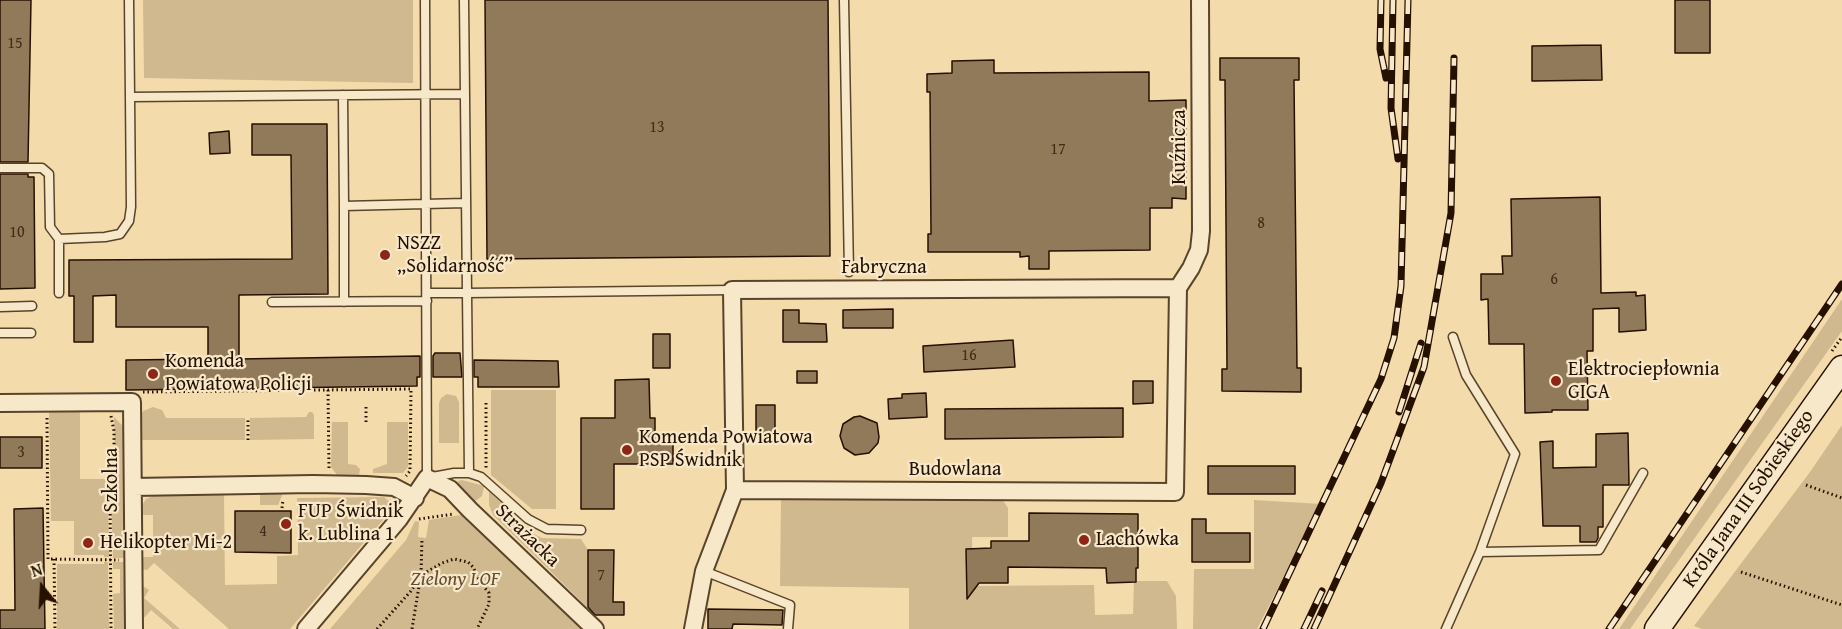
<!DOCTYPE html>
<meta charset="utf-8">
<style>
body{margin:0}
#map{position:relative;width:1842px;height:629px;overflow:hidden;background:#f3dbac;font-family:"Gentium Book Plus",serif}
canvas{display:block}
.north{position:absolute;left:12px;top:557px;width:60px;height:60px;-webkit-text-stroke:4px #f7e8c9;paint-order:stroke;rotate:342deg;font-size:16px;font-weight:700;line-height:24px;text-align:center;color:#261100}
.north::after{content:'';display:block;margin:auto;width:21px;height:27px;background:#261100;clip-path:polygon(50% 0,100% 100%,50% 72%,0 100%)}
</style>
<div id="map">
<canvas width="1842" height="629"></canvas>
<div class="north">N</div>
</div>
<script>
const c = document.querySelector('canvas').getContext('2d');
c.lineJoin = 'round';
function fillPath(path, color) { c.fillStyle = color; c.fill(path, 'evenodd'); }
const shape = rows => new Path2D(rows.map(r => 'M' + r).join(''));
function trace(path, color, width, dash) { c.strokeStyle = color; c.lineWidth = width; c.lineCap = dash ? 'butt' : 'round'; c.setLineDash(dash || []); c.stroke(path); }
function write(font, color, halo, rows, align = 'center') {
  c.font = font + ' "Gentium Book Plus",serif'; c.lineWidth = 4.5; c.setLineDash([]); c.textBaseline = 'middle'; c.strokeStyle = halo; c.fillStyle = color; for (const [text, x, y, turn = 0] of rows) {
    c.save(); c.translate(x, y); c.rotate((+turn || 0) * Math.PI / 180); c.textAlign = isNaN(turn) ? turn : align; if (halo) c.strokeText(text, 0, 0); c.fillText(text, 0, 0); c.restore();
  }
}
const green = shape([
 [143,0,413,0,413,83,144,78],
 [1842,299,1842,331,1630,629,1619,629],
 [491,390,556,390,556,509,532,509,491,475],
 [447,394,456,396,459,402,459,443,439,443,439,403,441,398],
 [153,407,162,410,166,418,245,418,245,440,139,440,140,417,143,411],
 [80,408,80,479,111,479,108,495,109,557,104,557,104,555,74,555,74,521,51,521,49,409],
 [309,412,312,412,314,415,314,439,250,440,250,418,306,417],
 [114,417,122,425,125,435,126,558,113,558,111,495,116,484],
 [332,422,348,422,348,464,356,465,360,469,359,475,337,475,331,467],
 [387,422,408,422,408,467,403,473,373,473,373,469,387,464],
 [1842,425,1842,629,1702,629,1694,626,1810,472],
 [462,480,484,486,482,496,474,502,458,484,458,481],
 [489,491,532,533,542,538,581,539,588,550,588,608,493,515,489,505],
 [260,493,283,493,278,505,260,505],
 [157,494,224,494,225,585,277,584,277,556,298,555,297,498,384,497,391,503,391,508,389,513,290,629,229,629,154,563,147,570,141,569,141,557,153,557,153,515,141,515,141,507,146,499],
 [781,498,1002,499,1008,508,1008,537,972,537,973,586,1094,585,1095,615,1133,614,1134,581,1167,581,1176,596,1177,629,909,629,909,588,780,586],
 [1254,500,1321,504,1257,629,1193,629,1194,569,1254,569],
 [461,515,582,629,330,629,406,540,415,521,419,522,418,537,426,538,429,520],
 [104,562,108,562,109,629,57,629,57,564,104,564],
 [113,562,126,562,126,629,114,629,113,594,120,593,120,569,113,569],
 [143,586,149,590,144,598,180,629,173,629,151,610,145,617,142,617,141,589]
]);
const building = shape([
 [0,0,31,0,28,162,0,162,0,0],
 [485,0,828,0,830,256,487,259,485,0],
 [1675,0,1710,0,1710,53,1675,53,1675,0],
 [1601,45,1602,80,1532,81,1532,46,1601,45],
 [1220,58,1299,58,1299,80,1294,80,1297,368,1301,368,1301,392,1222,391,1222,369,1227,369,1225,80,1220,80,1220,58],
 [994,60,994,73,1149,72,1149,101,1186,100,1186,199,1172,198,1172,208,1150,208,1150,250,1049,251,1049,269,1029,269,1029,256,1020,257,1020,252,928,252,928,234,931,234,930,92,927,92,927,74,952,73,952,61,994,60],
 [252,124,327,124,328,294,239,295,239,359,420,356,420,377,417,377,417,386,126,390,126,360,208,359,208,327,116,327,116,295,93,296,93,342,74,342,74,296,69,296,69,260,292,259,291,155,252,155,252,124],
 [229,131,230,153,210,154,209,133,229,131],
 [0,174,28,174,28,177,34,177,35,288,0,289,0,174],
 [1600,197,1601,293,1636,292,1636,296,1645,295,1646,330,1619,332,1619,308,1593,309,1593,351,1587,351,1588,410,1552,410,1552,412,1525,413,1524,344,1489,344,1488,299,1481,300,1481,274,1503,274,1502,256,1512,256,1511,199,1600,197],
 [893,309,893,328,843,328,843,310,893,309],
 [783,310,799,310,799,323,826,324,827,342,783,342,783,310],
 [653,334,670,334,670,368,653,368,653,334],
 [1013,340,1015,367,924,372,923,346,1013,340],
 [435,353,460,353,462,377,433,377,433,356,435,353],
 [474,360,558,361,559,387,478,387,478,377,474,377,474,360],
 [797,371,817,371,817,383,797,383,797,371],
 [649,379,650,418,655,418,655,435,673,435,673,464,614,464,614,509,581,509,581,418,615,418,615,380,649,379],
 [1133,381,1153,381,1153,403,1133,404,1133,381],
 [926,393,927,417,889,419,888,399,902,398,902,394,926,393],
 [756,405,775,405,775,435,756,435,756,405],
 [1123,408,1123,437,945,439,945,409,1123,408],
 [860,416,877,423,879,437,878,443,869,453,855,455,844,448,840,436,843,424,854,417,860,416],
 [1628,433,1629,485,1603,485,1603,527,1598,527,1598,538,1596,542,1580,542,1580,526,1543,526,1540,442,1553,441,1553,468,1596,467,1596,434,1628,433],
 [0,437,42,437,42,468,0,468,0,437],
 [1208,466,1295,466,1295,494,1208,494,1208,466],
 [43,508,45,629,0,629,0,610,15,610,14,509,43,508],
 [235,511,291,511,291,553,235,552,235,511],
 [1029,513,1138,514,1138,568,1136,568,1136,582,1107,583,1106,568,1008,567,1008,583,979,583,967,599,966,549,991,548,991,541,1029,541,1029,513],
 [1192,519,1206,519,1206,533,1250,533,1250,562,1192,562,1192,519],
 [588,550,614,550,613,602,624,602,624,615,595,615,588,607,588,550],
 [708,609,783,610,782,625,733,624,732,629,708,629,708,609]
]);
const path = shape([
 [1832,351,1842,337],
 [328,390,329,469],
 [143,392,411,389,410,471,406,476],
 [486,403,486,468],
 [111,416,114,431,114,484,110,495,111,629],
 [47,418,48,559,119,560],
 [366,422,366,406],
 [248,440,248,418],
 [1806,485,1842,498],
 [282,508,283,500],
 [419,519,454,514],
 [54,559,55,629],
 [1741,572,1842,605],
 [421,574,422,538],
 [377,629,411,591,421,575,442,563,454,559,468,562,473,567,480,582,489,593,489,604,477,629],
 [412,629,420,580]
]);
const service = shape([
 [129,0,130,97,465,94],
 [425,0,427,478,454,473,469,473,481,477,528,519,547,529,581,530],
 [464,0,467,293,732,290],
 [844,0,849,272],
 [343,95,344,206],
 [0,168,42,168,49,174,50,227,59,239],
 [59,293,59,239,105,237,120,234,129,221,131,207,130,97],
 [427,293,467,293,469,473],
 [272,302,427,301],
 [344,302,344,206,465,203],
 [0,307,32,306],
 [0,333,31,333],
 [1453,337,1466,375,1515,454,1480,552],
 [704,571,790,605,788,629],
 [1446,629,1480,552,1599,550,1643,473]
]);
const minor = shape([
 [1178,288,1191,268,1199,250,1201,231,1200,0],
 [0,403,132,402,134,629],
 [133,487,313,484,366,485,394,487,415,498],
 [306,629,399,519,427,478,450,489,470,510,595,629],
 [693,629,704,571,735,490,732,290,1178,288,1175,492,735,490]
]);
const secondary = shape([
 [1657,629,1842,368]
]);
const rail = shape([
 [1381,0,1380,49,1386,78],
 [1393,0,1391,108,1398,159],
 [1399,412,1421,343],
 [1263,629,1381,379,1394,338,1401,286,1408,0],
 [1304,629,1322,591],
 [1314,629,1381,483,1424,367,1451,213,1454,58],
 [1609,629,1842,284]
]);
const markers = [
 [385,255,6,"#8f2418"],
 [153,374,6,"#8f2418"],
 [1556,381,6,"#8f2418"],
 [627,450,6,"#8f2418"],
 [286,524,6,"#8f2418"],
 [1084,540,6,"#8f2418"],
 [88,543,6,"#8f2418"]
];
const numberNames = [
 ["15",15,44],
 ["13",657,128],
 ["17",1058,150],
 ["8",1261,224],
 ["10",17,233],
 ["6",1554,280],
 ["16",969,356],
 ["3",21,453],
 ["4",263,532],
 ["7",601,576]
];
const streetNames = [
 ["Kuźnicza",1180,147,-90],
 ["Fabryczna",884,268],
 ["Budowlana",955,470],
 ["Szkolna",112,480,-90],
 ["Króla Jana III Sobieskiego",1749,499,-55],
 ["Strażacka",527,536,44]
];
const poiNames = [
 ["NSZZ",397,244],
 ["„Solidarność”",397,267],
 ["Komenda",165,362],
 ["Powiatowa Policji",165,385],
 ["Elektrociepłownia",1568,370],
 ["GIGA",1568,393],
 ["Komenda Powiatowa",639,438],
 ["PSP Świdnik",639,461],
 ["FUP Świdnik",298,512],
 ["k. Lublina 1",298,535],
 ["Lachówka",1096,540],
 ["Helikopter Mi-2",100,543]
];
const parkNames = [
 ["Zielony LOF",455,580]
];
fillPath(green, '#d0b98f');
fillPath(building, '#917a59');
trace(building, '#261100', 1.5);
trace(service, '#59442b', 11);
trace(minor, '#59442b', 20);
trace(secondary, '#261100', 27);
trace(path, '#261100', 3, [1.5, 3]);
trace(service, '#f7e8c9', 8);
trace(minor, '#f7e8c9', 16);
trace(secondary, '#f7e8c9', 24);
trace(rail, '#261100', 7);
trace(rail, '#f7e8c9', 4.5, [14]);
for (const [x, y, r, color] of markers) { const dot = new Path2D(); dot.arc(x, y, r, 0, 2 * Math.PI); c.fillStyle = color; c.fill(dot); trace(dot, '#f7e8c9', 2); }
write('16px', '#412b16', null, numberNames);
write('20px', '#261100', '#f7e8c9', streetNames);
write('20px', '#261100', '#f7e8c9', poiNames, 'left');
write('italic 20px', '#624c32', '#f7e8c9', parkNames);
</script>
